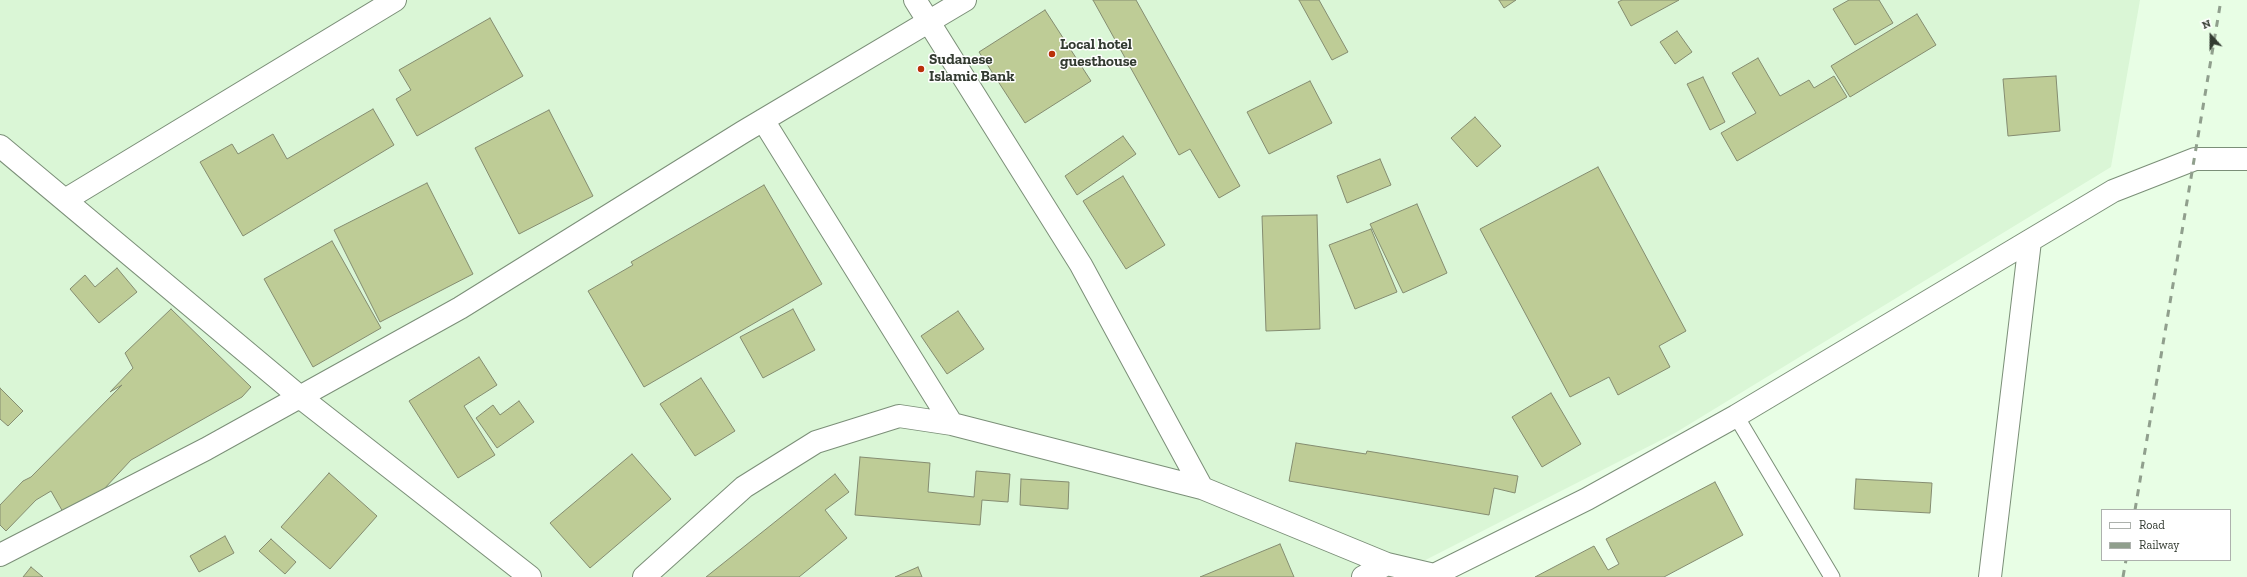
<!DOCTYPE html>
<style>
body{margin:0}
#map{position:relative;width:2247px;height:577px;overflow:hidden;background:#e8fee5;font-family:"Zilla Slab",serif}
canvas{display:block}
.legend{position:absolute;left:2101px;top:509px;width:130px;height:52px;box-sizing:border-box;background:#fff;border:1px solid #adb1ad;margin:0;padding:5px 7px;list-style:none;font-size:12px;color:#333b31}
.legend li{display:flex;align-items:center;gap:8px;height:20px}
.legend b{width:20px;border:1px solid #adb1ad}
.north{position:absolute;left:2191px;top:16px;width:40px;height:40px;-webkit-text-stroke:3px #fff;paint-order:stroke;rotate:339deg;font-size:11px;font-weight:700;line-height:16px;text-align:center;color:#333b31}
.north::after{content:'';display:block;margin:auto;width:14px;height:18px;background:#333b31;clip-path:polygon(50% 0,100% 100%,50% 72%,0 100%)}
</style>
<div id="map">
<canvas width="2247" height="577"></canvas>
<ul class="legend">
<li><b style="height:5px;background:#fff"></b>Road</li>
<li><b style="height:5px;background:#909f8d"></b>Railway</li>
</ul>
<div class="north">N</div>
</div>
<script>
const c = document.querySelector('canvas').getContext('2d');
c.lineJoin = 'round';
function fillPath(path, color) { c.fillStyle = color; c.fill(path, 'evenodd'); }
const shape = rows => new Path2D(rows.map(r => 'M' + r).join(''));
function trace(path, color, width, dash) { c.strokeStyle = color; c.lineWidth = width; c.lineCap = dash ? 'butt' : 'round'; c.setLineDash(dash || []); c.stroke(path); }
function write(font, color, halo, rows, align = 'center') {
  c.font = font + ' "Zilla Slab",serif'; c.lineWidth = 3; c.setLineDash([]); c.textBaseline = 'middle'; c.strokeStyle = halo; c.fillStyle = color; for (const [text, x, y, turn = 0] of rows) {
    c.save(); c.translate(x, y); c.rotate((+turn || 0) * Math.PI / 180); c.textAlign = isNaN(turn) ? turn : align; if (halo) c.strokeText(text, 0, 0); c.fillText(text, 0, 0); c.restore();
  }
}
const built = shape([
 [0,0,2140,0,2111,167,1675,433,1392,577,0,577]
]);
const building = shape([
 [1093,0,1136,0,1240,186,1219,198,1190,149,1179,155,1093,0],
 [1299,0,1319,0,1348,52,1332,60,1299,0],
 [1499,0,1516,0,1504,8,1499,0],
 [1622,0,1679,0,1631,26,1618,2,1622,0],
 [1849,0,1879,0,1893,23,1855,45,1833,9,1849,0],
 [1045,10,1091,81,1025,123,979,52,1045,10],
 [1917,14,1936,45,1850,97,1831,66,1917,14],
 [490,18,523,76,417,136,396,99,411,90,399,70,490,18],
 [1677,31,1692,52,1675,64,1660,42,1677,31],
 [1758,58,1780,96,1809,80,1814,88,1834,76,1847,97,1737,161,1721,133,1756,113,1732,73,1758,58],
 [2056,76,2060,131,2008,136,2003,79,2056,76],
 [1703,77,1725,122,1710,130,1687,84,1703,77],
 [1310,81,1332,123,1269,154,1247,112,1310,81],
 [373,109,394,145,243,236,200,162,232,144,238,154,273,134,287,159,373,109],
 [549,110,593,196,519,234,475,148,549,110],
 [1475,117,1501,146,1477,167,1451,138,1475,117],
 [1123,136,1136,154,1077,195,1065,176,1123,136],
 [1380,159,1391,185,1347,203,1337,176,1380,159],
 [1598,167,1686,331,1659,346,1670,367,1618,395,1609,377,1570,397,1480,229,1598,167],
 [1123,176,1165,245,1126,269,1083,201,1123,176],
 [427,183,473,274,380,322,334,230,427,183],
 [764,185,822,284,644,387,588,291,633,265,631,262,764,185],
 [1417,204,1447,273,1403,293,1370,224,1417,204],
 [1317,215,1320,329,1266,331,1262,216,1317,215],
 [1371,229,1397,292,1355,309,1329,245,1371,229],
 [332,241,381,328,313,367,264,279,332,241],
 [117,268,137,292,99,323,70,289,85,275,95,287,117,268],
 [171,309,251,387,242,397,131,460,104,489,63,512,51,491,36,500,6,531,0,525,0,505,23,481,31,477,122,385,110,392,133,368,125,353,171,309],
 [793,309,815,350,763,378,740,337,793,309],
 [958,311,984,349,947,374,921,336,958,311],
 [479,357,497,385,464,406,495,455,458,478,409,401,479,357],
 [701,378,735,431,695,456,660,404,701,378],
 [0,388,23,411,8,426,0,419,0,388],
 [1551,393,1581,444,1542,467,1512,417,1551,393],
 [519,401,534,422,497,448,476,418,493,405,500,415,519,401],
 [1296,443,1366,454,1367,451,1518,476,1515,493,1494,488,1489,515,1289,481,1296,443],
 [632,454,671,499,590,568,550,523,632,454],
 [860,457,930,463,928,492,974,497,976,471,1010,474,1008,502,982,500,980,525,855,515,860,457],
 [329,473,377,516,330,569,281,527,329,473],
 [835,474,849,492,825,510,847,538,799,577,706,577,835,474],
 [1021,479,1069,482,1068,509,1020,505,1021,479],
 [1856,479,1932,483,1930,513,1854,509,1856,479],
 [1715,482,1743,535,1664,577,1535,577,1594,546,1608,570,1619,564,1606,539,1715,482],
 [225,536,234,553,199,572,190,556,225,536],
 [271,539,296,562,285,574,259,551,271,539],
 [1280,544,1294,577,1200,577,1280,544],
 [31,567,43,577,23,577,31,567],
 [918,567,922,577,895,577,918,567]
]);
const lane = shape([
 [1736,416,1832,577]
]);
const street = shape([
 [915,0,1081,265,1202,488],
 [763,120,952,424],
 [0,146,300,397,530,577],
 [65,200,395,0],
 [0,555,206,449,460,308,743,132,965,0],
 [644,577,744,487,816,442,899,416,952,424,1202,488,1387,564,1434,575,1587,499,1736,416,2113,191,2195,159,2247,159],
 [1363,577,1387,564],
 [1990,577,2030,241]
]);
const rail = shape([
 [2135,510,2221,0],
 [2123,577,2126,560]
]);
const markers = [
 [1052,54,4,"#ba3009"],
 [921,69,4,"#ba3009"]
];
const poiNames = [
 ["Local hotel",1060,45],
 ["guesthouse",1060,62],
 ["Sudanese",929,60],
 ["Islamic Bank",929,77]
];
fillPath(built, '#daf6d6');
fillPath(building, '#becc96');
trace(building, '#858d71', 1);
trace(lane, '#7b8f78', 17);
trace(street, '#7b8f78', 24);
trace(lane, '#fff', 15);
trace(street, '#fff', 22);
trace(rail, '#909f8d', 3, [7, 7]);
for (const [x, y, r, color] of markers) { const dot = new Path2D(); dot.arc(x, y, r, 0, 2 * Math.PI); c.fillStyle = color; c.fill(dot); trace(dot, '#fff', 1.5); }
write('bold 15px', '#333b31', '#fff', poiNames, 'left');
</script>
